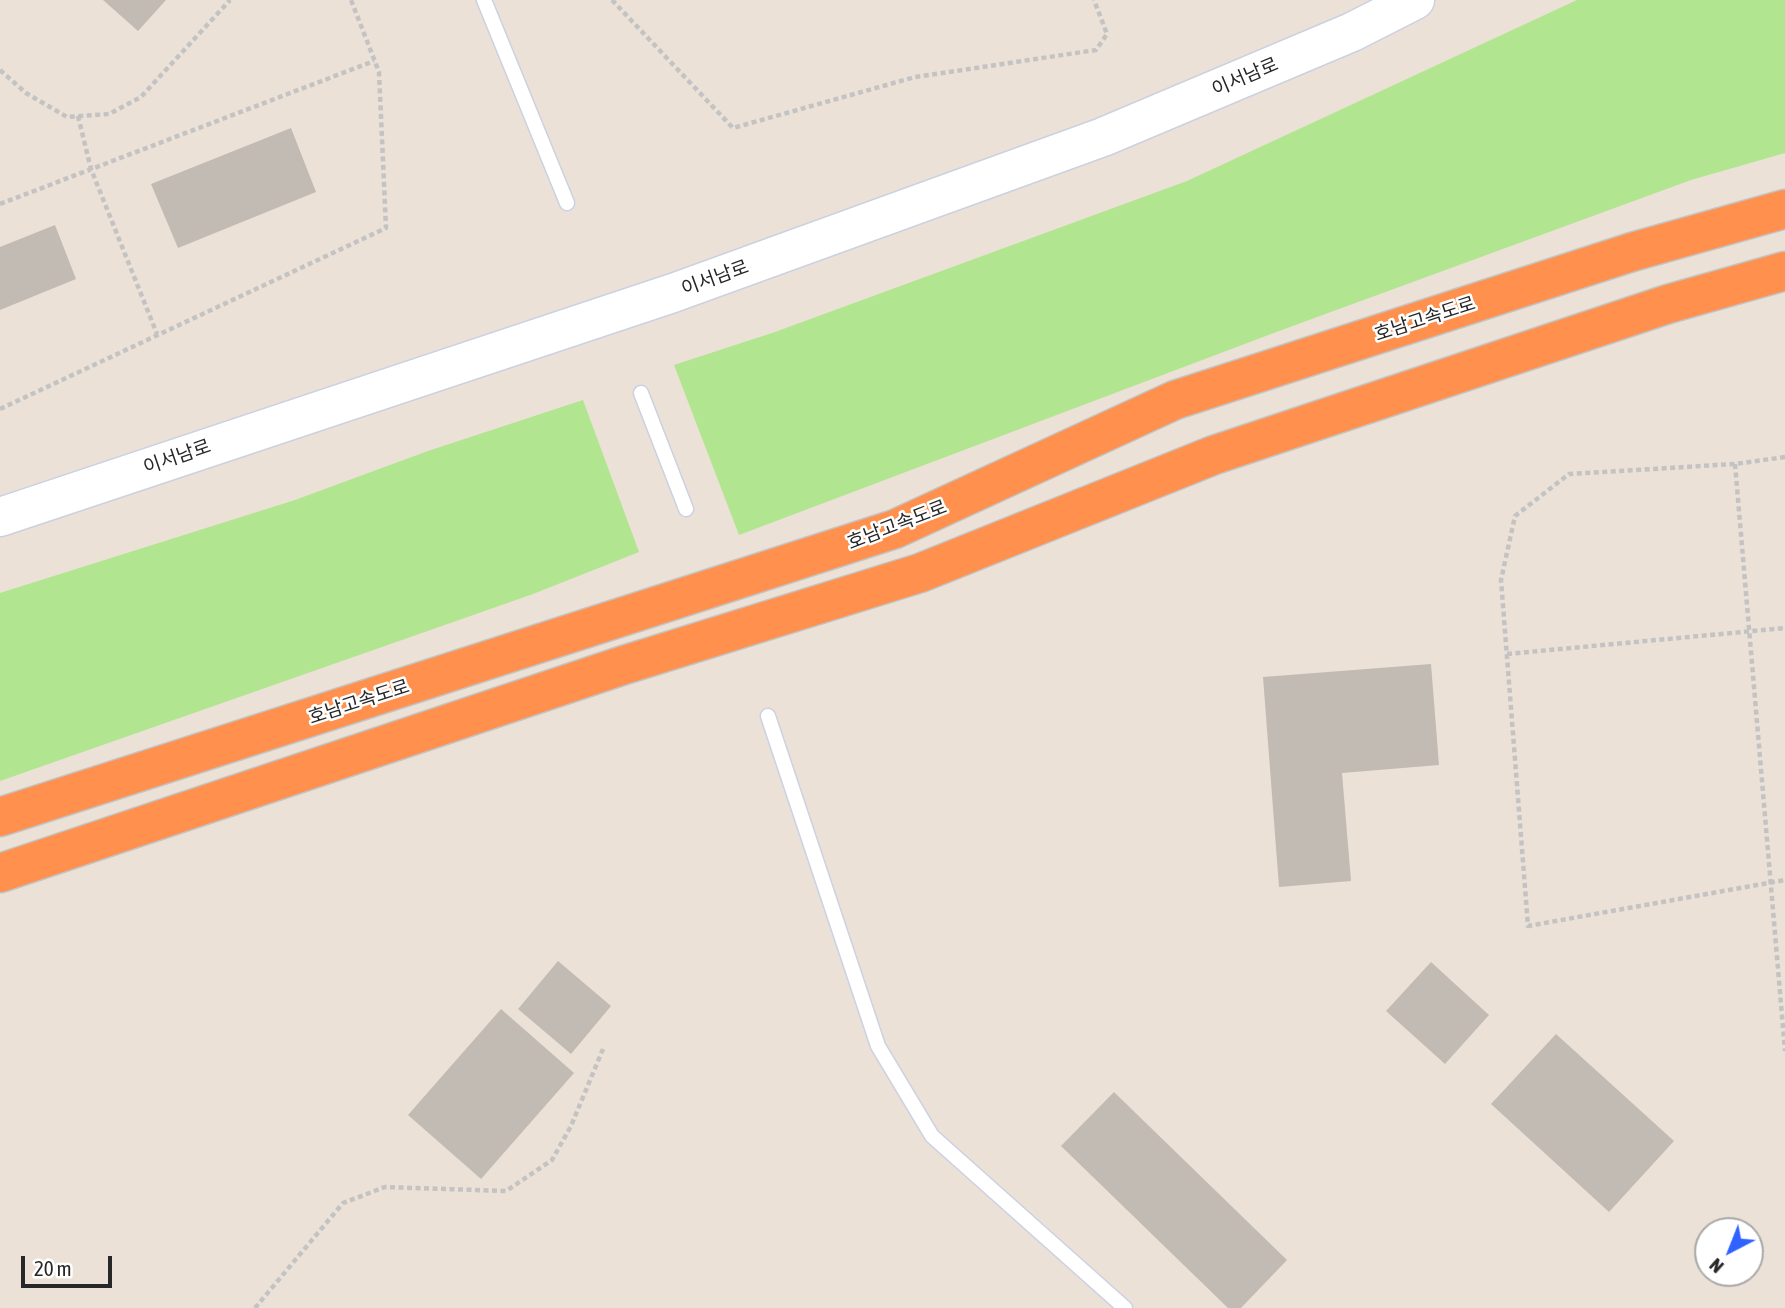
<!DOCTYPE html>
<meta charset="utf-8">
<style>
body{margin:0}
#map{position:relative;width:1785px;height:1308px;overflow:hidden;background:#ebe1d7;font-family:"Asap Condensed",sans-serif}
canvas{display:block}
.north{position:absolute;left:1694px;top:1217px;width:70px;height:70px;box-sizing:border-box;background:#fff;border:2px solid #a9a9a9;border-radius:50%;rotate:222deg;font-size:19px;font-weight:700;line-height:28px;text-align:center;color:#272727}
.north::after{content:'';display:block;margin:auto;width:24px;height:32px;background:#2f62ff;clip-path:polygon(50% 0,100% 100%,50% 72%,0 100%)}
.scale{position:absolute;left:21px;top:1256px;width:91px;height:32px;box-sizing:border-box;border:4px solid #272727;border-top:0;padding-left:9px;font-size:21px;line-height:24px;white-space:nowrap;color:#272727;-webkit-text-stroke:5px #fff;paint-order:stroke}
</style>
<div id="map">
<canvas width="1785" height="1308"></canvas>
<div class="north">N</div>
<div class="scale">20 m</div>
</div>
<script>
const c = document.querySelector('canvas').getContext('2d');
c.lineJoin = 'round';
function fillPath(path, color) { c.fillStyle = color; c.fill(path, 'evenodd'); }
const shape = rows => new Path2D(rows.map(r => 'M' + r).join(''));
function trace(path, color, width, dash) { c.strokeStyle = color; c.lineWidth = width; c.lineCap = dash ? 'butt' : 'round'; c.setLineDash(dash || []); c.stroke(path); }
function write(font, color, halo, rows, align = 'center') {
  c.font = font + ' "Asap Condensed","Noto Sans KR",sans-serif'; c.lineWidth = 5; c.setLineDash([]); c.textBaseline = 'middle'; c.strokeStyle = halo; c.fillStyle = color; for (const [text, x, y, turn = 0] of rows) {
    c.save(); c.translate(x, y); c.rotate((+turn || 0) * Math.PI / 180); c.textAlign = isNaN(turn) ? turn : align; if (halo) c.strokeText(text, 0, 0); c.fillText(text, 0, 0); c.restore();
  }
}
const green = shape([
 [1577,0,1785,0,1785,153,1691,180,1279,331,739,535,674,365,775,332,1187,181],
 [583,400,639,552,533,594,0,781,0,593,295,500,428,451]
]);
const building = shape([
 [103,0,166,0,138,31],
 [291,128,316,192,178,248,151,184],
 [55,225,76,279,0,310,0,247],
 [1431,664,1439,765,1342,773,1351,881,1279,887,1263,677],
 [558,961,611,1006,571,1054,518,1009],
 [1431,962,1489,1015,1445,1064,1386,1011],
 [501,1009,574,1073,481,1179,408,1115],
 [1556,1034,1674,1141,1609,1212,1491,1104],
 [1114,1092,1287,1260,1241,1308,1228,1308,1061,1146]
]);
const path = shape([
 [612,0,733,128,915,77,1096,50,1107,34,1094,0],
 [0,70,26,93,67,117,109,114,141,97,230,0],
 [78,116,91,169,157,334],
 [0,204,374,61],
 [0,409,386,228,379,72,351,0],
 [1785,457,1735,464,1569,474,1515,516,1501,580,1528,926,1785,880],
 [1735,464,1785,1051],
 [1507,654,1785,628],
 [255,1308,343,1203,385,1187,506,1191,552,1160,571,1126,603,1049]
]);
const service = shape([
 [484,0,567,203],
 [641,393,686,509],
 [768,716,878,1046,932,1136,1125,1308]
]);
const secondary = shape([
 [0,517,673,293,1103,137,1352,32,1415,0]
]);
const motorway = shape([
 [0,817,895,529,1175,400,1632,252,1785,209],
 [0,873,624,665,920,573,1214,455,1668,304,1785,271]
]);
const streetNames = [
 ["이서남로",1245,77,-23],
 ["이서남로",715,278,-20],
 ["호남고속도로",1425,319,-18],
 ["이서남로",177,457,-19],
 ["호남고속도로",897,525,-21],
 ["호남고속도로",359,702,-18]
];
fillPath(green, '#b1e58f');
fillPath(building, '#c2bbb4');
trace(service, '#ccd1e1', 17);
trace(secondary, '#ccd1e1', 41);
trace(motorway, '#c3c3c3', 41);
trace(path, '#c3c3c3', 4.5, [5, 3.5]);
trace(service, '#fff', 14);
trace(secondary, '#fff', 38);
trace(motorway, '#ff904d', 38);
write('19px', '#272727', '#fff', streetNames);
</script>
